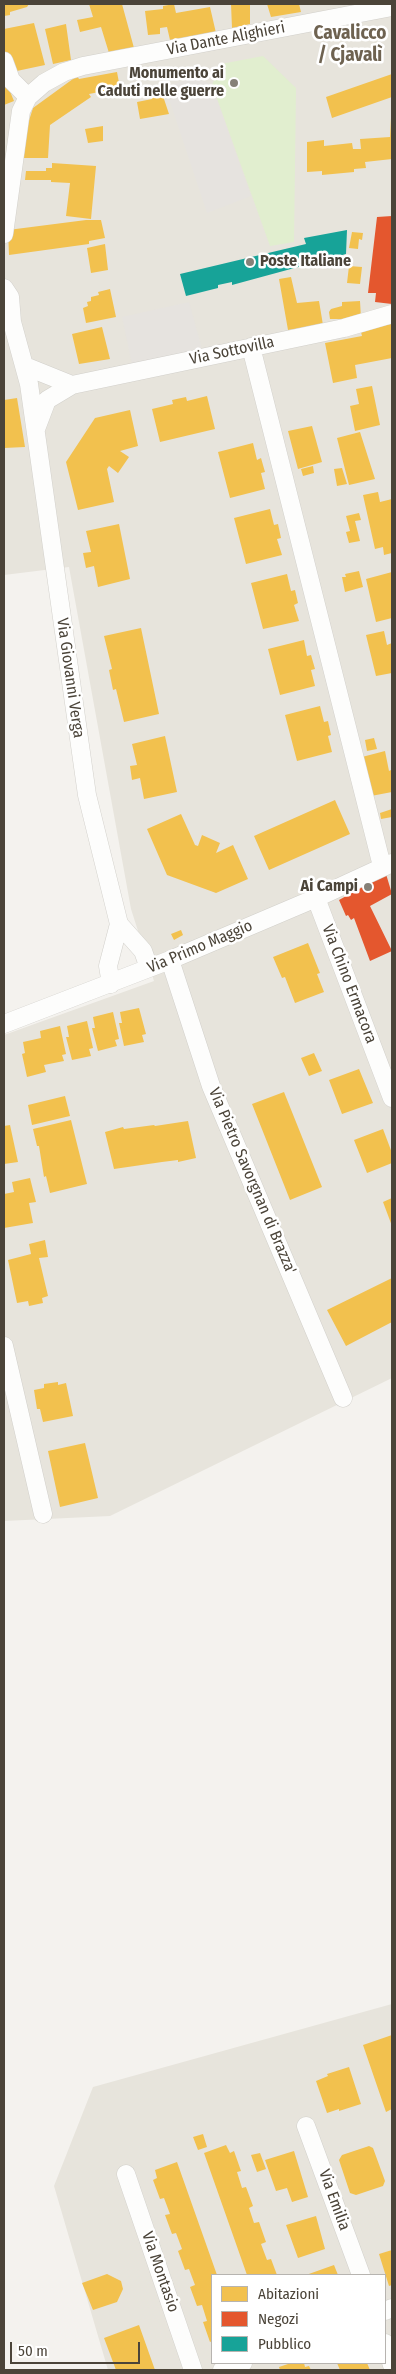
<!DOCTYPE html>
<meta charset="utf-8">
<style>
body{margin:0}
#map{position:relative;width:396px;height:2374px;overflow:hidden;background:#f4f2ee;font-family:"Fira Sans Condensed",sans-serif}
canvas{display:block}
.frame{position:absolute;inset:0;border:5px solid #4b4439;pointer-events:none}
.legend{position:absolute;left:211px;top:2274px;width:175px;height:90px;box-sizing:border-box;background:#fff;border:1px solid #b7b4b0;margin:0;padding:6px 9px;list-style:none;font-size:15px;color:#4b4439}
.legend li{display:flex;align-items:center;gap:10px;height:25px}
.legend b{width:25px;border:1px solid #b7b4b0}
.scale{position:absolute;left:10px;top:2342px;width:130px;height:22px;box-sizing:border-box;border:2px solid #4b4439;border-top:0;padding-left:6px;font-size:15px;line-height:18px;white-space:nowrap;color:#4b4439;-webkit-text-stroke:4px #fff;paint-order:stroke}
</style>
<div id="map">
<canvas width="396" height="2374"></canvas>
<div class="frame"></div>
<ul class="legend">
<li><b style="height:14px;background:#f2c14e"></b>Abitazioni</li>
<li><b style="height:14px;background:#e4572e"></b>Negozi</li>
<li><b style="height:14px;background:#17a398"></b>Pubblico</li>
</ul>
<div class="scale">50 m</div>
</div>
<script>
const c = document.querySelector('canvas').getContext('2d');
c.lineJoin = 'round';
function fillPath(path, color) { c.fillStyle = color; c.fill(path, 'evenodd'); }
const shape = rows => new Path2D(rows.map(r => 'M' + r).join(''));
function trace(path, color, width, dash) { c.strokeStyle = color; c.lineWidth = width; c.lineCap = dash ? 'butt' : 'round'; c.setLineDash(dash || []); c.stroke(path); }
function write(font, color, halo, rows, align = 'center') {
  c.font = font + ' "Fira Sans Condensed",sans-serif'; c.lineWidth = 5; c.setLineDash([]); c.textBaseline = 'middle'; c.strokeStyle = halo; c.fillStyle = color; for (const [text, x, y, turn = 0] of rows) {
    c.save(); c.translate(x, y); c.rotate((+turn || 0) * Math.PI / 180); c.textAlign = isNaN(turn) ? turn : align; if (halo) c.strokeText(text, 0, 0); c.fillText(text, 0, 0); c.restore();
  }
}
const residential = shape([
 [4,4,392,4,392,1378,110,1516,4,1521,4,1035,154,981,131,909,69,567,4,575],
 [392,2004,392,2370,108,2370,54,2186,93,2087],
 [212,2275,385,2275,385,2363,212,2363]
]);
const green = shape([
 [263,56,296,88,294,242,270,246,212,85,221,64]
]);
const parking = shape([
 [195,77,212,85,251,196,207,213,165,87],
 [189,302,202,349,132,364,122,317]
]);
const homes = shape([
 [4,4,29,4,27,7,10,12,10,15,4,16],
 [89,4,122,4,134,48,109,53,101,27,80,32,77,20,93,17],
 [174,4,176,13,210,7,216,33,170,40,167,27,160,28,160,34,148,35,145,11,163,9,163,6],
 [231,4,250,4,250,24,232,28],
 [267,4,299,4,301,12,271,17],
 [34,23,45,65,12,72,4,53,4,29],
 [66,24,71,60,53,64,45,29],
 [117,72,120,88,89,94,91,97,50,125,48,158,23,158,25,133,33,108,77,76,79,79],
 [392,74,392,97,332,118,326,97],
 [4,77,14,101,4,105],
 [160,87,169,114,140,119,137,102,152,99,151,93,156,92,155,89],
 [391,118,392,159,365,162,366,168,354,169,354,172,322,175,322,171,307,172,307,142,324,140,324,146,352,143,353,149,361,149,360,139,390,137],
 [103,126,103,141,88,143,85,129],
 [52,163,96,166,91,219,66,216,70,183,51,182,51,180,25,180,26,171,46,171,46,168,52,168],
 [86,220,101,220,105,238,89,241,89,244,9,255,8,230],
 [352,232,363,233,362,240,359,239,358,249,349,248],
 [105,244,108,270,91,273,87,248],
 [349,266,362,267,360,284,347,283],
 [291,277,297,303,319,301,323,325,288,330,279,279],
 [110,289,116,317,86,323,83,308,88,306,87,302,91,301,91,297,99,295,98,292],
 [360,301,361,318,341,322,341,319,330,319,329,312,331,309,342,306,342,302],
 [392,324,392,358,355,365,357,378,333,383,325,343,362,336,360,328],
 [102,327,110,359,79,364,72,334],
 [372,386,380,425,355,431,350,406,359,404,356,389],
 [207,396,215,429,160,442,152,409,173,404,172,400,186,397,187,401],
 [17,398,25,447,4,448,4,400],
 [130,410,138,446,120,451,129,457,118,473,109,466,107,469,114,502,78,510,66,462,95,418],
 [312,426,322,462,298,469,288,431],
 [360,432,375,479,349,485,337,438],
 [253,443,257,460,261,458,265,472,261,473,265,489,230,498,218,452],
 [313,466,314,473,303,476,301,469],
 [342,468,347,484,337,486,334,469],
 [378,492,380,502,392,499,392,553,384,555,383,547,375,549,363,495],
 [270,509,274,525,278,524,281,538,277,539,282,555,246,564,234,518],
 [359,513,361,520,355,521,360,541,349,543,346,532,350,531,346,516],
 [119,524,130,579,98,587,94,566,86,568,83,553,91,552,86,531],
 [359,571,363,587,345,592,342,577,346,577,345,574],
 [392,572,392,618,376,622,366,579],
 [287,574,291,591,295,590,298,603,294,605,299,621,263,629,251,583],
 [141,628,159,714,124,722,116,689,113,690,109,670,112,669,104,636],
 [384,631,387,645,392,643,392,673,376,676,366,635],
 [304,640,307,656,311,655,315,669,311,670,315,686,280,695,268,649],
 [320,706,324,722,328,721,331,735,328,736,332,752,297,761,285,715],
 [165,736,177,792,144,799,140,778,132,780,130,766,137,765,132,744],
 [374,738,377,749,367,751,365,740],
 [385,751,389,771,391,770,392,774,392,792,371,796,362,757],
 [335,800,350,834,269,870,254,836],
 [392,809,392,817,381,819,380,813],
 [181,814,195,845,198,846,202,835,220,843,216,853,233,845,248,879,216,893,167,875,147,829],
 [181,930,183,935,174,940,171,934],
 [308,943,320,973,317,974,324,992,295,1003,285,977,282,978,273,957],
 [139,1008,146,1034,142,1035,144,1042,124,1046,119,1023,122,1023,120,1012],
 [113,1012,119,1039,115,1040,117,1046,98,1051,92,1028,95,1028,93,1017],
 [87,1021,93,1048,89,1049,91,1056,72,1060,66,1037,69,1037,67,1026],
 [60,1026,66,1054,62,1055,64,1061,44,1065,46,1072,27,1077,22,1054,25,1053,23,1042,41,1038,40,1031],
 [314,1053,322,1071,309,1076,301,1058],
 [359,1069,373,1103,342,1114,329,1080],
 [284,1092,322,1187,290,1200,252,1104],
 [65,1096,70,1116,32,1125,28,1105],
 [71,1120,87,1184,50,1193,46,1176,44,1177,39,1146,37,1146,33,1129],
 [188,1121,196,1158,178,1162,178,1160,162,1162,114,1169,105,1132,123,1127,124,1129,154,1125,155,1126],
 [10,1125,18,1162,4,1164,4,1126],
 [383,1129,392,1153,392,1163,367,1173,354,1140],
 [30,1178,36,1202,29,1203,33,1223,4,1228,4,1194,14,1192,12,1182],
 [392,1198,392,1226,383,1202],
 [45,1240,48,1257,39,1258,48,1296,42,1298,43,1303,29,1306,28,1301,17,1303,8,1260,31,1254,29,1244],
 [392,1278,392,1322,346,1346,327,1310],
 [58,1382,58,1385,66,1383,73,1416,43,1422,40,1409,37,1409,34,1390,44,1388,44,1384],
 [85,1443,98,1498,60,1507,48,1451],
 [392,2035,392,2109,386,2112,363,2045],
 [349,2067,361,2104,339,2111,339,2109,327,2113,316,2081,328,2076,327,2074],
 [203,2134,207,2147,198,2150,193,2137],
 [226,2145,230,2153,234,2151,241,2171,237,2172,242,2188,246,2187,253,2206,249,2208,254,2223,259,2222,266,2242,261,2244,267,2260,271,2259,277,2275,247,2275,204,2153],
 [369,2146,373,2148,385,2181,383,2186,356,2195,350,2193,339,2160,342,2155],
 [294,2151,308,2197,292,2202,287,2188,276,2191,265,2160],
 [260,2153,266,2169,257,2172,251,2155],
 [177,2162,217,2275,212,2275,212,2341,210,2342,203,2322,207,2321,202,2305,197,2306,190,2287,195,2285,189,2269,185,2270,178,2251,182,2249,176,2233,172,2234,165,2215,170,2214,164,2198,160,2199,153,2180,157,2178,155,2170],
 [316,2216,325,2249,298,2258,286,2225],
 [392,2250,392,2285,389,2286,379,2254],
 [334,2265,338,2275,306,2275],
 [107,2274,121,2281,123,2289,117,2302,93,2310,82,2283],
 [139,2325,155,2370,116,2370,104,2338],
 [291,2363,304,2363,305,2367,309,2366,311,2370,280,2370,279,2367],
 [337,2363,367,2363,370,2370,340,2370]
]);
const shops = shape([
 [392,216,392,304,375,302,376,293,368,293,377,217],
 [386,874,392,894,370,906,392,951,370,961,354,918,351,920,348,915,346,916,339,900]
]);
const public = shape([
 [347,230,346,254,232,285,232,282,218,285,218,288,186,296,180,274,306,244,304,238]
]);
const street = shape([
 [4,61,11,80,28,97],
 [4,234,21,111,28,97,44,83,64,72,83,66,392,7],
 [4,288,10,297,12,322,29,384,87,795,119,924,143,951,149,968],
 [251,347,382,866],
 [25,366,72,385],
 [36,429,47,400,72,385,344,328,392,314],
 [316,898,392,1098],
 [170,960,211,1086,343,1398],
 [111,984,108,966,119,924],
 [4,1024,170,960,316,898,392,863],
 [4,1346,43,1514],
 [306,2126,361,2275],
 [126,2174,193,2370],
 [385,2311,392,2308],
 [385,2343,392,2365],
 [222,2370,243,2363]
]);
const markers = [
 [234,83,5,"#868178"],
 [250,262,5,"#868178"],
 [368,887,5,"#868178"]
];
const streetNames = [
 ["Via Dante Alighieri",226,39,-11],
 ["Via Sottovilla",232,351,-12],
 ["Via Giovanni Verga",70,678,82],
 ["Via Primo Maggio",200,947,-23],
 ["Via Chino Ermacora",349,984,69],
 ["Via Pietro Savorgnan di Brazza'",252,1181,67],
 ["Via Emilia",334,2200,70],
 ["Via Montasio",160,2272,71]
];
const poiNames = [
 ["Monumento ai",224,74],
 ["Caduti nelle guerre",224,92],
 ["Poste Italiane",260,262,"left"],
 ["Ai Campi",358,887]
];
const quarterNames = [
 ["Cavalicco",350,34],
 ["/ Cjavalì",350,56]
];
fillPath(residential, '#e7e4dc');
fillPath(green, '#e1eecf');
fillPath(parking, '#e6e3df');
fillPath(homes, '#f2c14e');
fillPath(shops, '#e4572e');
fillPath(public, '#17a398');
trace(street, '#d2d0cb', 19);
trace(street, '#fdfdfc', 18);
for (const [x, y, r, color] of markers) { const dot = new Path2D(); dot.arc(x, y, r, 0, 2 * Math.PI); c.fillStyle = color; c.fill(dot); trace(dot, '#fff', 2); }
write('16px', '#4b4439', '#fff', streetNames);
write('bold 16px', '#4b4439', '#fff', poiNames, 'right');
write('bold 19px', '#6e6250', '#fff', quarterNames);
</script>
